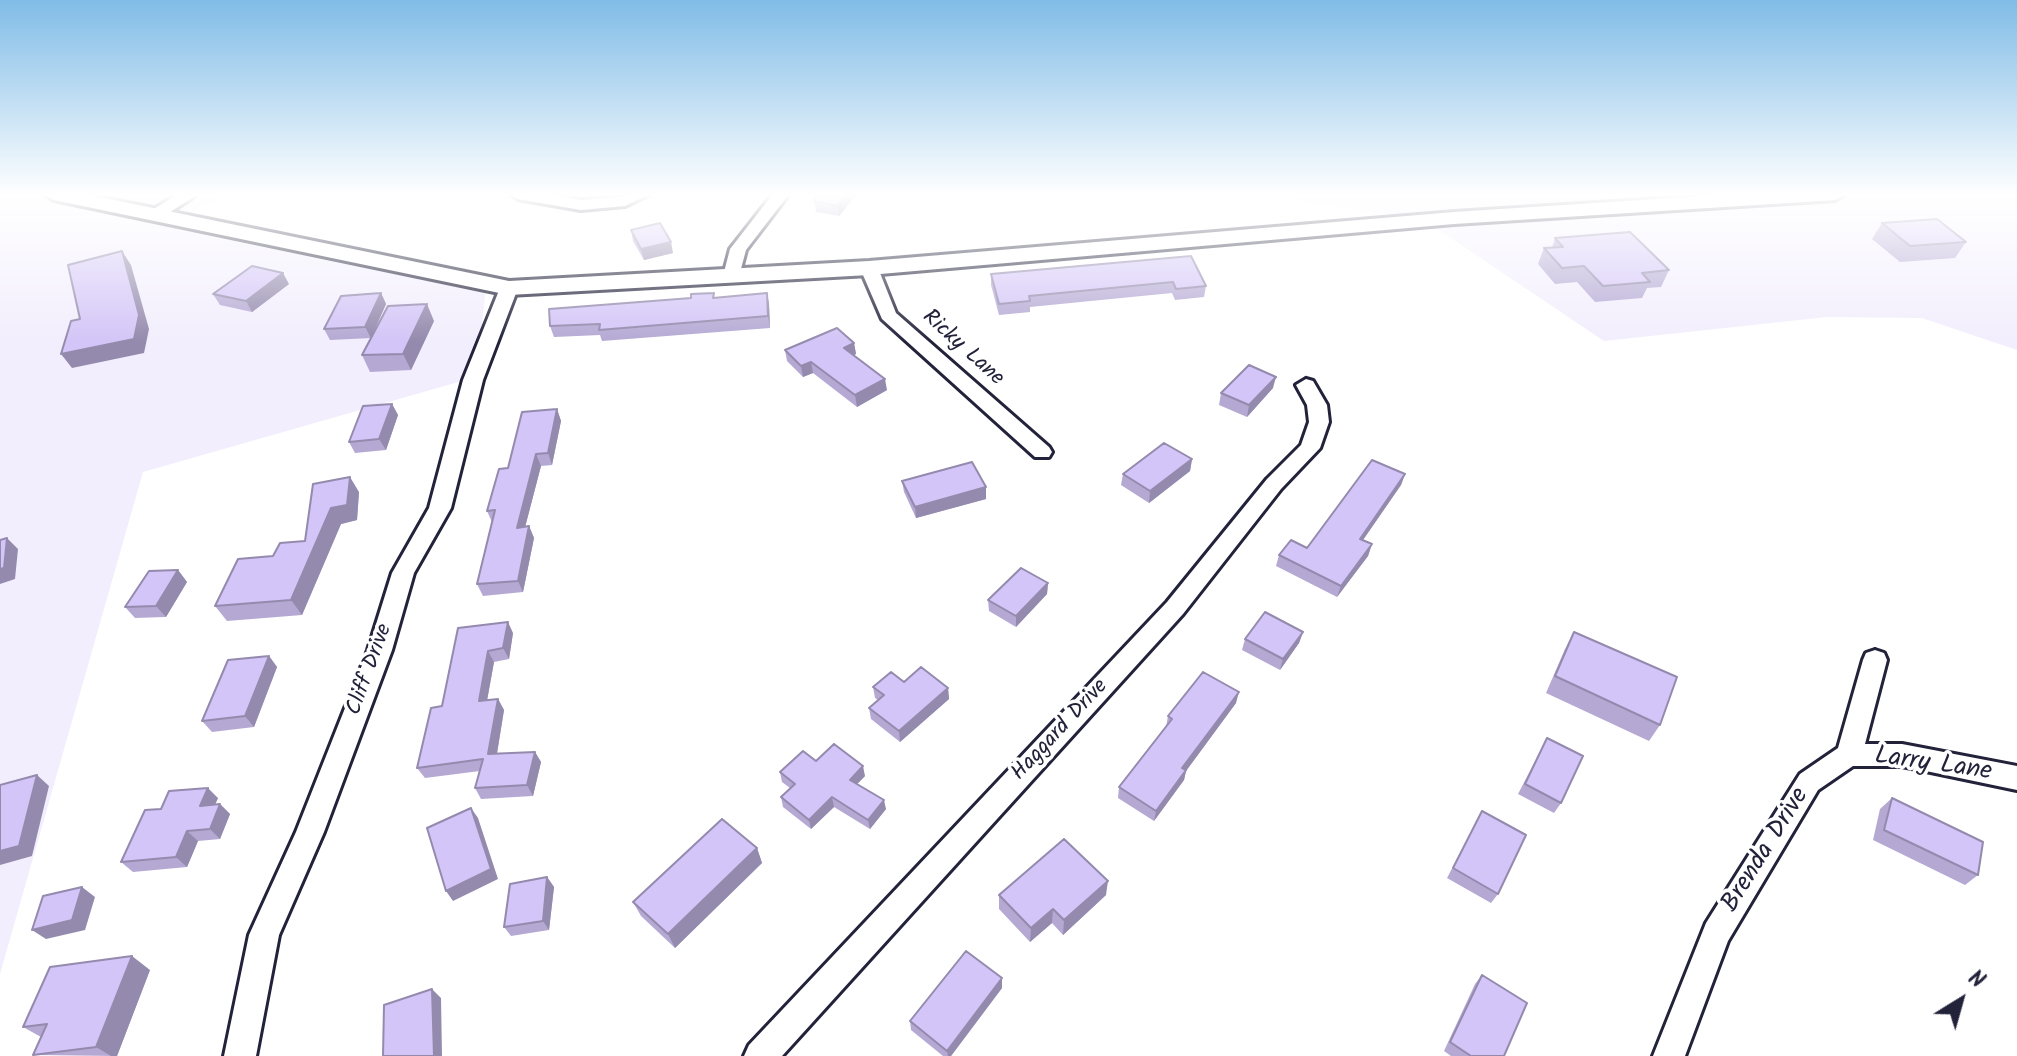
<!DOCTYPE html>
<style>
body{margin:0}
#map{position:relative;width:2017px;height:1056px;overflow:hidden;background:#fff;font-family:Kalam,sans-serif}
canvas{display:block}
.north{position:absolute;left:1921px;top:960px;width:80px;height:80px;-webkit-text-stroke:6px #fff;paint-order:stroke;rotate:37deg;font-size:22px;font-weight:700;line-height:32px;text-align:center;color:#22223b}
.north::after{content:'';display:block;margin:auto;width:28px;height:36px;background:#22223b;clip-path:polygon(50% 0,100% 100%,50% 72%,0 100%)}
</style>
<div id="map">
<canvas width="2017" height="1056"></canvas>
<div class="north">N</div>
</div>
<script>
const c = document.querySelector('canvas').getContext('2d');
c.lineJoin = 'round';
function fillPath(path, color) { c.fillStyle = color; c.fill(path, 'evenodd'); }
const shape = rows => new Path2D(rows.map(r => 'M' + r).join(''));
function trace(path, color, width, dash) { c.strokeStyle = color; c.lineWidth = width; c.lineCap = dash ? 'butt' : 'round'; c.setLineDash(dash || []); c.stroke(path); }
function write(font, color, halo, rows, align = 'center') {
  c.font = font + ' Kalam,sans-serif'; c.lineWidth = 7; c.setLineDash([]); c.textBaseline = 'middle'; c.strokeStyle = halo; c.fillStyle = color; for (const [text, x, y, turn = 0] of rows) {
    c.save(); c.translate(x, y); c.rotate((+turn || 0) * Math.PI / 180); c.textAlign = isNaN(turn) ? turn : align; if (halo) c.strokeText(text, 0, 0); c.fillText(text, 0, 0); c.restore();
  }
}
const built = shape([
 [0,194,231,194,180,216,487,279,476,377,143,472,0,974],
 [1259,194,2017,194,2017,350,1922,318,1827,317,1604,341,1424,220]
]);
const minor = shape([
 [178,194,198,194,161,218,149,218,149,212,178,194],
 [510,194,547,194,581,200,650,194,625,206,581,210,518,199,510,194],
 [773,194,789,194,746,250,738,280,726,280,723,276,730,249,773,194],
 [869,263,878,268,896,313,1049,447,1052,452,1049,457,1035,457,882,319,860,268,869,263],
 [509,283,518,288,483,380,451,508,414,573,392,650,324,832,279,935,256,1056,224,1056,249,935,296,832,368,650,392,573,429,508,463,380,500,288,509,283],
 [1306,379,1313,381,1327,405,1329,422,1320,448,1281,489,1183,614,782,1056,744,1056,749,1045,1167,602,1267,479,1301,445,1309,422,1307,405,1296,385,1306,379],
 [1875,650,1884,653,1887,660,1865,744,1902,744,2017,766,2017,790,1902,766,1853,766,1818,790,1728,941,1685,1056,1653,1056,1706,923,1800,774,1838,748,1863,660,1866,653,1875,650]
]);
const tertiary = shape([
 [44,194,85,194,509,281,869,261,1454,212,1734,194,1845,194,1835,200,1454,224,869,275,509,295,54,200,44,194]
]);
const wall = shape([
 [857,194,839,216,816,212,814,201],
 [1882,223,1966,242,1955,258,1900,262,1872,239],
 [631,230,673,253,644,260,633,241],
 [1555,238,1669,270,1661,287,1647,288,1642,298,1595,302,1577,282,1555,284,1538,264,1544,248,1552,248],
 [1191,256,1206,286,1204,297,1175,300,1172,293,1030,307,1030,312,999,315,991,285,991,274],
 [289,284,252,312,220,305,213,294],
 [381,293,386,304,371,338,330,340,324,329],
 [767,293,769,304,770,328,602,341,600,335,554,337,550,326,715,298],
 [434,321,411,370,370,372,362,355],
 [854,343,856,354,854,355,887,390,857,407,813,373,803,377,787,361,785,350],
 [1273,388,1247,417,1219,405,1221,393],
 [392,404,398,415,386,450,355,453,349,442],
 [557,409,561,421,552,465,541,466,525,527,529,526,534,538,523,592,483,596,477,584,492,522,487,511,508,468],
 [1192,459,1190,471,1149,503,1121,485,1123,474],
 [1405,474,1401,485,1363,540,1372,544,1368,556,1337,597,1276,566,1279,555,1307,548],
 [902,481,986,487,986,499,916,518,904,492],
 [359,492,357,520,341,524,302,615,227,621,215,606,305,541],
 [178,570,187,582,166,617,135,618,125,607],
 [1048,583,1047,594,1016,627,989,611,988,600],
 [458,628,513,633,509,659,494,662,487,700,498,699,504,710,497,754,535,752,541,762,533,796,481,799,475,788,480,771,425,778,417,768,442,706],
 [1303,632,1299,643,1280,670,1242,650,1245,639],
 [1574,632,1660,725,1649,741,1546,693,1565,649],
 [269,656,277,667,254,727,212,732,202,721],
 [904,682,948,688,949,699,900,742,871,719,869,708,878,700,875,698,873,687],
 [1236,703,1186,771,1184,780,1154,821,1118,798,1119,787,1166,727,1168,716],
 [1547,738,1561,803,1554,813,1518,794],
 [816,761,865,776,857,784,886,809,870,829,834,807,811,829,783,807,781,797,790,788,782,782,780,772],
 [218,798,215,804,220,804,230,814,220,839,198,841,187,867,133,872,121,862,161,809],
 [1892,798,1978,875,1965,885,1873,840,1880,809],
 [1482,811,1498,894,1491,903,1447,878],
 [757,848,762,863,675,948,641,916,633,902],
 [547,877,554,887,549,930,511,936,504,927],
 [999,895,1106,895,1063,935,1052,923,1030,942,999,909],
 [150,970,117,1056,33,1055,41,1037,23,1027],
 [1482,975,1504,1056,1451,1056,1444,1051,1475,984],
 [1002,978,1002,988,951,1056,943,1056,911,1030,910,1021]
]);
const shadedWall = shape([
 [847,194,857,194,839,216,837,206],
 [671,242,673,253,644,260,641,249],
 [122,251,131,265,149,329,144,353,72,368,61,354],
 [283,273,289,284,252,312,246,301],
 [381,293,386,304,371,338,365,327],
 [767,293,769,304,770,328,768,316],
 [427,304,434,321,411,370,403,354],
 [854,343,856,354,845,359,844,348],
 [811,362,813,373,803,377,801,366],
 [1276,377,1273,388,1247,417,1249,405],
 [885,379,887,390,857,407,855,395],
 [392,404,398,415,386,450,379,439],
 [557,409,561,421,552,465,548,453],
 [536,454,541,466,522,539,517,528],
 [1192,459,1190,471,1149,503,1150,491],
 [1405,474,1401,485,1356,550,1360,539],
 [350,477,359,492,357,520,341,524,302,615,291,600,331,508],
 [986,487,986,499,916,518,915,507],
 [529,526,534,538,523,592,518,581],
 [7,538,18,549,15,579,0,584,0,569],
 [1372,544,1368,556,1337,597,1341,586],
 [178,570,187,582,166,617,156,606],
 [1048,583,1047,594,1016,627,1016,616],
 [508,622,513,633,509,659,503,648],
 [1303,632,1299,643,1280,670,1283,659],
 [488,651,494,662,485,712,479,701],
 [269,656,277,667,254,727,245,716],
 [948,688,949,699,900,742,899,731],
 [1239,692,1236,703,1186,771,1184,780,1154,821,1156,811,1182,768],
 [498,699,504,710,495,765,488,754],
 [535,752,541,762,533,796,527,785],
 [863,766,865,776,852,789,850,780],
 [37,775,49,786,32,856,0,865,0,851],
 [208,788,218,798,210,816,200,806],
 [832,797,834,807,811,829,809,820],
 [884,800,886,809,870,829,868,820],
 [220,804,230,814,220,839,210,829],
 [471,808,478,818,498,879,453,901,446,891],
 [187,831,198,841,187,867,176,857],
 [757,848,762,863,675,948,668,934],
 [547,877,554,887,549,930,543,921],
 [1108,881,1106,895,1063,935,1064,920],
 [82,887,95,897,85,930,46,939,32,930],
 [1053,909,1052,923,1030,942,1031,928],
 [132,956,150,970,117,1056,111,1056,96,1047],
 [1002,978,1002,988,951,1056,948,1056,947,1051],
 [432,989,441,998,442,1056,434,1056]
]);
const building = shape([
 [820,194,847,194,837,206,814,201,820,194],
 [1937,219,1966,242,1910,246,1882,223,1937,219],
 [660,223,671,242,641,249,631,230,660,223],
 [1630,232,1669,270,1642,273,1650,282,1603,286,1584,266,1562,268,1544,248,1563,247,1555,238,1630,232],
 [122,251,139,315,134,339,61,354,71,321,80,319,68,265,122,251],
 [1191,256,1206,286,1176,289,1173,282,1029,296,1030,301,999,304,991,274,1191,256],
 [252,266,283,273,246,301,213,294,252,266],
 [381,293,365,327,324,329,341,296,381,293],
 [714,293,713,298,767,293,768,316,599,330,600,324,550,326,549,309,691,298,691,294,714,293],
 [427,304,403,354,362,355,388,306,427,304],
 [837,328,854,343,844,348,885,379,855,395,811,362,801,366,785,350,837,328],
 [1249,365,1276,377,1249,405,1221,393,1249,365],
 [392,404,379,439,349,442,363,406,392,404],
 [557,409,548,453,536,454,517,528,529,526,518,581,477,584,495,510,487,511,499,469,508,468,522,412,557,409],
 [1164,443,1192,459,1150,491,1123,474,1164,443],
 [1372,460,1405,474,1360,539,1372,544,1341,586,1279,555,1291,540,1307,548,1372,460],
 [972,462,986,487,915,507,902,481,972,462],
 [350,477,347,505,331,508,291,600,215,606,238,559,273,556,280,543,305,541,313,484,350,477],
 [7,538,4,568,0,569,0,540,7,538],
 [1021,568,1048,583,1016,616,988,600,1021,568],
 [178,570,156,606,125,607,149,571,178,570],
 [1265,612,1303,632,1283,659,1245,639,1265,612],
 [508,622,503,648,488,651,479,701,498,699,488,754,535,752,527,785,475,788,483,759,417,768,431,708,442,706,458,628,508,622],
 [1574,632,1677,677,1660,725,1555,676,1574,632],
 [269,656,245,716,202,721,228,660,269,656],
 [921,667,948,688,899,731,869,708,884,695,873,687,891,672,904,682,921,667],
 [1203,672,1239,692,1182,768,1186,770,1156,811,1119,787,1172,719,1168,716,1203,672],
 [1547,738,1583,756,1561,803,1525,784,1547,738],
 [834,744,863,766,850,780,884,800,868,820,832,797,809,820,781,797,795,784,780,772,803,751,816,761,834,744],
 [37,775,19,846,0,851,0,785,37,775],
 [208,788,200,806,220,804,210,829,187,831,176,857,121,862,145,810,161,809,169,791,208,788],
 [1892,798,1983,842,1978,875,1884,830,1892,798],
 [471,808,491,869,446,891,427,828,471,808],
 [1482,811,1526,835,1498,894,1453,868,1482,811],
 [722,819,757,848,668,934,633,902,722,819],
 [1064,839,1108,881,1064,920,1053,909,1031,928,999,895,1064,839],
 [547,877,543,921,504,927,510,884,547,877],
 [82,887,72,920,32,930,43,896,82,887],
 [966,951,1002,978,947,1051,910,1021,966,951],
 [132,956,96,1047,33,1055,47,1024,23,1027,50,967,132,956],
 [1482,975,1527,1003,1504,1056,1471,1056,1450,1042,1482,975],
 [432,989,434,1056,383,1056,384,1005,432,989]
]);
const streetNames = [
 ["Ricky Lane",962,349,42],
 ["Cliff Drive",371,670,-70],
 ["Haggard Drive",1061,731,-47]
];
const nearStreetnames = [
 ["Larry Lane",1933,766,8],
 ["Brenda Drive",1767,851,-58]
];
fillPath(built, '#f2eefd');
trace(minor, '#22223b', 6);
trace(tertiary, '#22223b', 6);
fillPath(minor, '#fff');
fillPath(tertiary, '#fff');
fillPath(wall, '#b5a9d4');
fillPath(shadedWall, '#948aad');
fillPath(building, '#d3c5f7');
trace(building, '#948aad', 2);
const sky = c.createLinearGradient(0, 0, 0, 342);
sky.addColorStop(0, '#80bce7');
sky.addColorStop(0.57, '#fff');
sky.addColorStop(1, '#ffffff00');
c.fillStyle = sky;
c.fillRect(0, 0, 2017, 342);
write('22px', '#22223b', '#fff', streetNames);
write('26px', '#22223b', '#fff', nearStreetnames);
</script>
